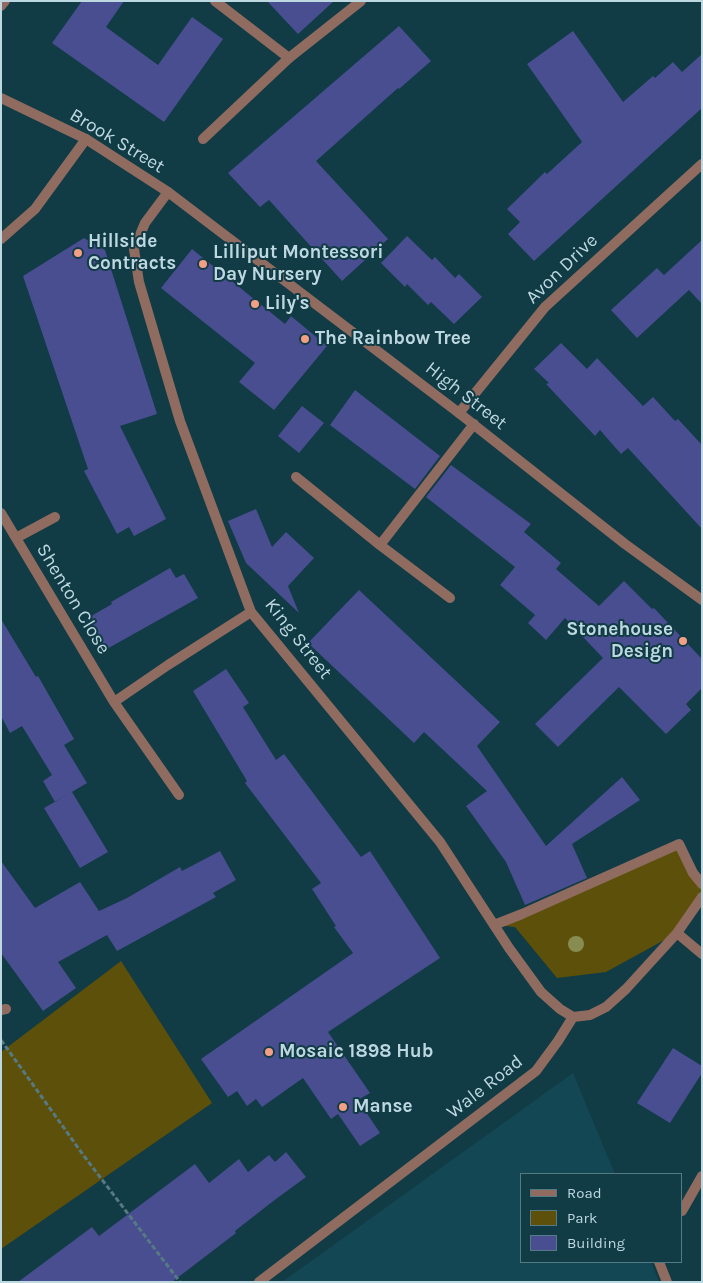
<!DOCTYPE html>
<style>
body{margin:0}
#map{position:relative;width:703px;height:1283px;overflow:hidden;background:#113b45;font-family:Karla,sans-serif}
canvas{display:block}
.frame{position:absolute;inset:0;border:2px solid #bdd8e0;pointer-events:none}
.legend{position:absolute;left:520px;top:1173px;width:162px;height:90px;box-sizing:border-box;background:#113b45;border:1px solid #567a83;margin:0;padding:6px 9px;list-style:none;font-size:15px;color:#bdd8e0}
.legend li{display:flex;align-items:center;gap:10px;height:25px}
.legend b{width:25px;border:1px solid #567a83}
</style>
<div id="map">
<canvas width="703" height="1283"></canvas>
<div class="frame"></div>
<ul class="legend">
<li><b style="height:6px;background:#8f6b60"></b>Road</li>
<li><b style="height:14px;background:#5d500a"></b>Park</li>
<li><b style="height:14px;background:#484e90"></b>Building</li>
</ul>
</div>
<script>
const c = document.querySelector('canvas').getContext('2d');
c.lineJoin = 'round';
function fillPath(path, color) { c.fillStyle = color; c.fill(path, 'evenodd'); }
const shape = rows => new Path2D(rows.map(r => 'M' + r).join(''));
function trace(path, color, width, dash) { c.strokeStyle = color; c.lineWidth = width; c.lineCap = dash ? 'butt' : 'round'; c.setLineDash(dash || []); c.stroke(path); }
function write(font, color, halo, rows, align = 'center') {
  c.font = font + ' Karla,sans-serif'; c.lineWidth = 4; c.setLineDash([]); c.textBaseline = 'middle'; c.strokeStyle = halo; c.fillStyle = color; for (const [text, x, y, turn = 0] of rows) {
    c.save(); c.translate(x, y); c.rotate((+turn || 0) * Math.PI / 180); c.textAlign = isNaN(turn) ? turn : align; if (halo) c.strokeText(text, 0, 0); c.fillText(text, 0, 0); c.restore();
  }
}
const built = shape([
 [573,1073,615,1174,522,1174,522,1262,651,1262,659,1282,282,1282]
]);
const green = shape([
 [679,844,702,884,702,897,677,933,606,972,557,978,515,927,494,925],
 [121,961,212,1103,1,1249,1,1052]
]);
const building = shape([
 [82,1,124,1,106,27,158,65,192,17,223,39,164,122,52,43],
 [267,1,334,1,298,34],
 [399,26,431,61,399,89,398,88,316,161,388,239,342,281,269,200,260,207,228,173],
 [573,31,623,102,653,76,655,78,673,62,682,72,702,54,702,108,534,261,508,234,520,222,507,209,545,172,547,174,582,142,527,64],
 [407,236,432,260,435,257,455,278,459,274,482,297,454,324,431,302,428,305,407,284,405,287,381,263],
 [84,238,105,250,157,414,120,426,166,519,134,536,129,527,117,534,84,471,88,469,23,276],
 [702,240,702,304,689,290,637,338,611,310,657,268,664,275],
 [192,249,285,324,291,316,327,346,274,410,239,382,255,363,161,288],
 [561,343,587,369,597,358,643,406,653,397,675,421,678,419,702,445,702,529,628,448,621,454,600,430,595,436,546,384,549,383,534,369],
 [355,390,440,456,415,489,330,425],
 [302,406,324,423,299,453,278,436],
 [451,465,531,524,524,532,561,563,556,569,599,606,624,581,652,609,654,608,702,659,702,688,686,704,691,710,666,734,619,687,558,747,535,724,603,658,565,618,546,640,528,623,535,615,500,585,515,567,426,497],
 [256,509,272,547,286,532,314,558,288,586,299,613,246,563,228,521],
 [170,568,176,578,184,574,198,598,105,650,86,619,112,604,111,602],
 [359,590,500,722,477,746,546,846,622,777,640,800,572,844,587,878,525,905,506,862,466,806,487,791,424,732,414,743,308,643],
 [1,619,36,677,38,676,74,739,64,745,87,783,55,802,43,781,52,775,22,726,10,733,1,716],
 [226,669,249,703,243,707,276,760,284,754,361,857,370,851,440,958,328,1032,370,1093,358,1100,380,1133,360,1146,338,1114,331,1119,303,1078,262,1107,256,1099,247,1106,237,1091,228,1097,201,1059,353,953,334,927,336,926,312,889,321,883,245,783,247,781,193,691],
 [72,792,108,852,80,868,44,808],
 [220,851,236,880,213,893,216,897,117,951,107,935,58,962,76,988,43,1011,1,953,1,861,35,908,80,882,99,911,127,898,180,867,182,871],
 [673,1048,702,1066,702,1073,670,1123,637,1103],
 [286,1152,306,1177,272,1202,235,1231,236,1233,172,1282,18,1282,92,1227,99,1236,195,1164,209,1183,239,1159,248,1172,269,1155,275,1162]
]);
const path = shape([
 [1,1040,84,1156,180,1282]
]);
const service = shape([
 [203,139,289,58,361,1],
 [296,477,380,545,450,598],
 [380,545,474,424],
 [494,925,522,914,679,844,693,873,702,884]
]);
const minor = shape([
 [215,1,289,58],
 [168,192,145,223,134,249,139,282,180,421,251,612,440,842,509,948,541,992,560,1009,573,1017],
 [1,239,35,209,86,139],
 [459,413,545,307,702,164],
 [1,513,114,702,179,795],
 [16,538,55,517],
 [114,702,168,665,251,612],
 [677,933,702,954],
 [1,1010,6,1009],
 [682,1211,702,1176],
 [659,1262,667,1282],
 [259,1282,536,1071,558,1041,573,1017,590,1015,606,1007,626,989,677,933,702,897]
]);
const tertiary = shape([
 [1,6,5,1],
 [1,98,86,139,168,192,459,413,625,544,702,600]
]);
const trees = [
 [576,944]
];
const markers = [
 [78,253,5,"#f39f85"],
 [203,264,5,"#f39f85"],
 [255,304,5,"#f39f85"],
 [305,339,5,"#f39f85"],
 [683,641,5,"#f39f85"],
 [269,1052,5,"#f39f85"],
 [343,1107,5,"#f39f85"]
];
const streetNames = [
 ["Brook Street",117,141,31],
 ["Avon Drive",562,269,-44],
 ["High Street",466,396,38],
 ["Shenton Close",73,599,59],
 ["King Street",298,639,52],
 ["Wale Road",485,1087,-38]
];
const poiNames = [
 ["Hillside",88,242],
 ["Contracts",88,264],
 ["Lilliput Montessori",213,253],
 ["Day Nursery",213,275],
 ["Lily's",265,304],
 ["The Rainbow Tree",315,339],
 ["Stonehouse",673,630,"right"],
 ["Design",673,652,"right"],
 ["Mosaic 1898 Hub",279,1052],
 ["Manse",353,1107]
];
fillPath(built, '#134754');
fillPath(green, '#5d500a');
fillPath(building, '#484e90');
trace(path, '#567a83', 3, [5, 2.5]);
trace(service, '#8f6b60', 10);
trace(minor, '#8f6b60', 10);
trace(tertiary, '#8f6b60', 10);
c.fillStyle = '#878c51';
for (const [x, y] of trees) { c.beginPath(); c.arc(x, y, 8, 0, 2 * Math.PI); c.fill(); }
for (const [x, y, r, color] of markers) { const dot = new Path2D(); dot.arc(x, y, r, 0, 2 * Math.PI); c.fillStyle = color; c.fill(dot); trace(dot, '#113b45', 2); }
write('19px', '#bdd8e0', '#113b45', streetNames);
write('bold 19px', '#bdd8e0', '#113b45', poiNames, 'left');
</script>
